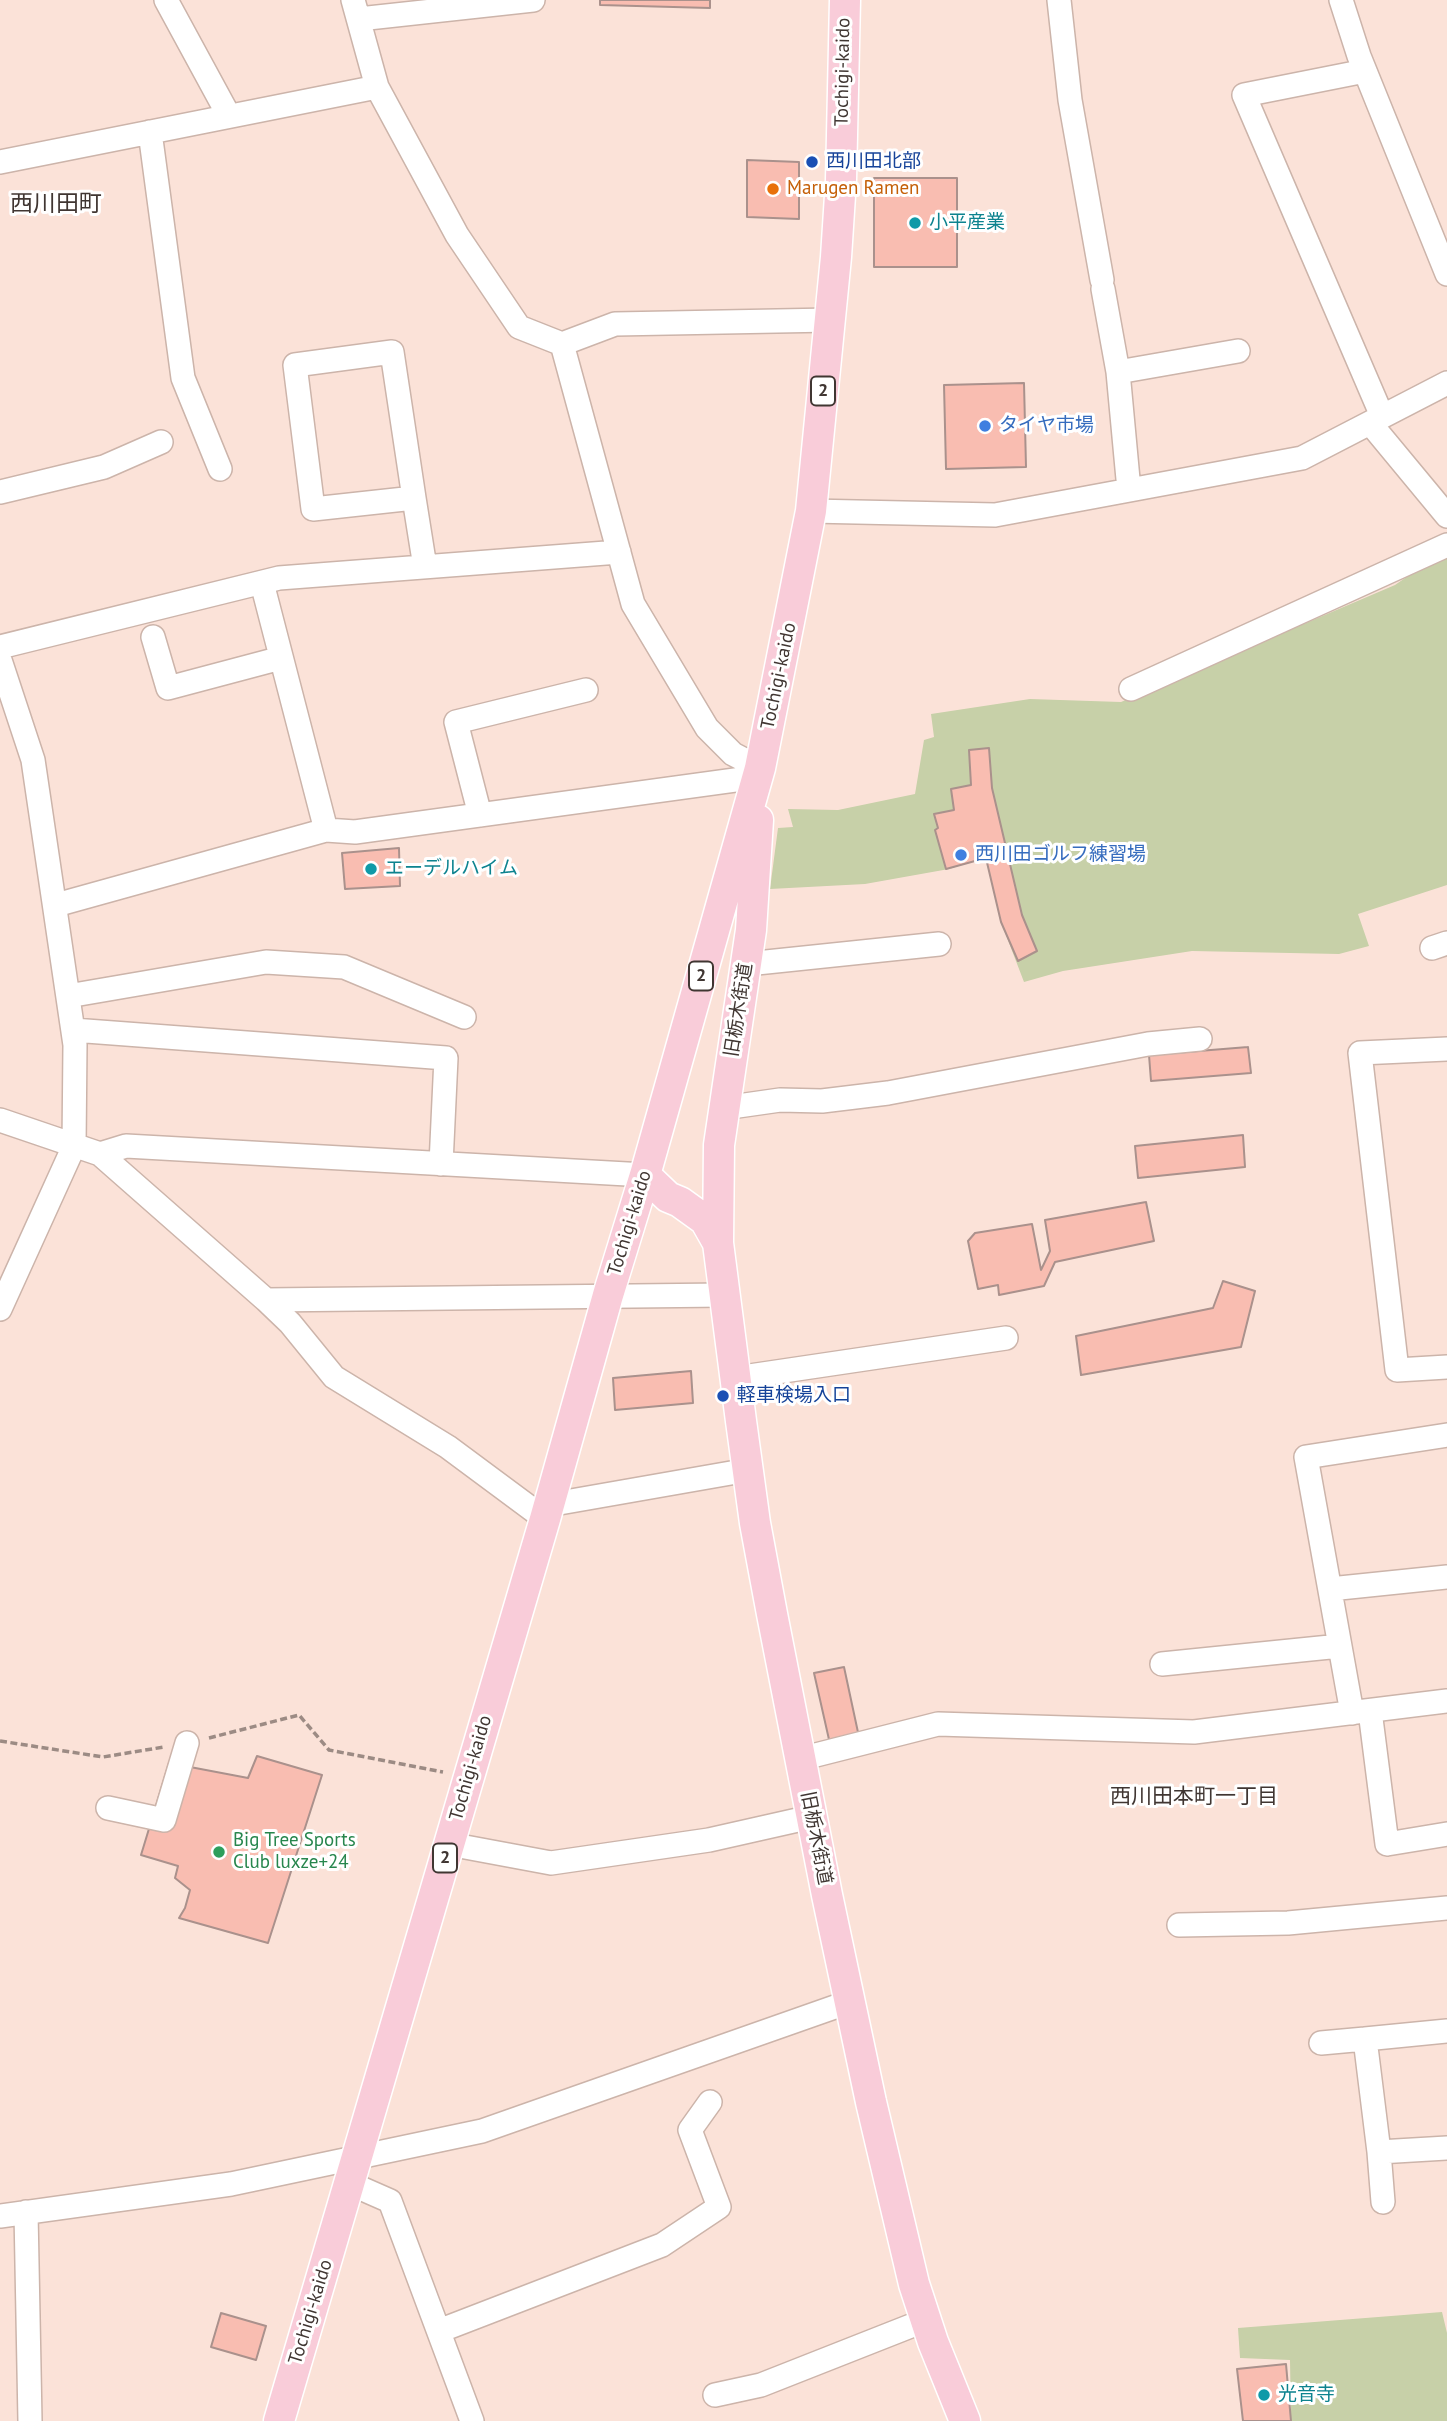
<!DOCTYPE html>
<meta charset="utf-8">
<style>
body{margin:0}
canvas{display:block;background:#fbe2d8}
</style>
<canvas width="1447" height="2421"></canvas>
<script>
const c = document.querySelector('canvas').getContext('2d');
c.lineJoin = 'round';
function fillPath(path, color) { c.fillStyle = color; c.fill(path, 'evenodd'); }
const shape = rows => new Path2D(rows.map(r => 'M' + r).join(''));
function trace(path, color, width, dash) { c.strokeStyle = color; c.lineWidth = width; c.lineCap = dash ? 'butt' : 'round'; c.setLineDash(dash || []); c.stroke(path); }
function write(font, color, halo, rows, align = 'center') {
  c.font = font + ' "PT Sans","Noto Sans JP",sans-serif'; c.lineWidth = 6; c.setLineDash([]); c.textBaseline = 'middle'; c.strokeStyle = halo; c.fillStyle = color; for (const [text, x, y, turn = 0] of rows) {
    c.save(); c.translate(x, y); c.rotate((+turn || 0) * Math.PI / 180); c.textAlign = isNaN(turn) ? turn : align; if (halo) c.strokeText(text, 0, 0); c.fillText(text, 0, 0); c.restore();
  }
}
const green = shape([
 [1447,555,1447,885,1358,914,1369,946,1339,954,1192,951,1063,971,1024,982,1001,922,985,854,975,856,975,861,949,869,865,884,770,889,778,828,793,827,788,809,838,810,915,794,924,740,934,737,931,714,1030,699,1121,702,1395,585,1437,556],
 [1442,2312,1447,2333,1447,2421,1291,2421,1290,2360,1240,2358,1238,2328]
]);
const building = shape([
 [600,0,710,0,710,8,600,5,600,0],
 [747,160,799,162,799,219,747,217,747,160],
 [874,178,957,178,957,267,874,267,874,178],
 [1024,383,1026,467,946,469,944,385,1024,383],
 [989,748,992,788,1022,915,1037,951,1018,961,1001,922,985,854,975,856,975,861,946,869,935,830,938,828,934,814,954,810,951,789,971,785,969,750,989,748],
 [399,848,400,886,345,889,342,853,399,848],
 [1248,1047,1251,1073,1151,1081,1149,1055,1248,1047],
 [1243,1135,1245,1167,1138,1178,1135,1146,1243,1135],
 [1146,1202,1154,1241,1055,1262,1044,1286,999,1295,998,1285,978,1289,968,1241,975,1233,1032,1224,1041,1270,1050,1251,1045,1220,1146,1202],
 [1223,1281,1255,1291,1241,1347,1081,1375,1076,1336,1213,1308,1223,1281],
 [691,1371,693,1403,615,1410,613,1378,691,1371],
 [844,1667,859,1737,830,1744,814,1673,844,1667],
 [257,1756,322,1775,268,1943,179,1918,185,1908,190,1890,175,1878,178,1866,141,1855,169,1763,248,1778,257,1756],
 [221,2313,266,2326,256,2360,211,2347,221,2313],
 [1286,2364,1291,2421,1243,2421,1237,2369,1286,2364]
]);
const path = shape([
 [209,1738,299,1715,329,1750,443,1772],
 [0,1741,103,1757,164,1747]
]);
const minor = shape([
 [166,0,229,116],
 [353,0,377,87,457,235,519,327,562,344,633,604,707,728,733,754,760,768],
 [1059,0,1070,100,1102,280],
 [1341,0,1359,56,1447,274],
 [359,19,533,0],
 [1365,71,1244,95,1382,416],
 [150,132,183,378,220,469],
 [0,162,377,87],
 [1103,289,1118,372,1129,490],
 [562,344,615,324,831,320],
 [1118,372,1238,351],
 [1370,423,1447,516],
 [0,492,104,467,161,442],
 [414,498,313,509,295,365,392,352,414,498,425,567],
 [811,511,995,515,1302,458,1447,383],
 [262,583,326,830],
 [153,637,168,688,281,658],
 [0,647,279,578,619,552],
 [0,660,33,760,75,1045,74,1146,0,1309],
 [1131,689,1447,545],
 [480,815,456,722,586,690],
 [56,905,326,830,355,832,757,777],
 [1432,948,1447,943],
 [747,964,939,944],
 [68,996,266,962,344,967,464,1017],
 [73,1030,446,1058,441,1164],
 [1447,1049,1360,1053,1397,1370,1447,1367],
 [724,1108,780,1100,822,1101,888,1093,1148,1044,1200,1039],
 [0,1120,100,1154,126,1146,645,1175],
 [100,1154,266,1300,290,1323,334,1377,448,1447,545,1519],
 [266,1300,725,1295],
 [736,1378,1006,1338],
 [548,1505,748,1470],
 [1330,1589,1447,1577],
 [1162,1664,1340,1646],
 [1370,1711,1387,1844,1447,1834],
 [1352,1713,1306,1457,1447,1435],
 [800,1759,938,1724,1194,1732,1447,1701],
 [108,1808,164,1820,187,1743],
 [449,1844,551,1863,709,1840,811,1817],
 [1179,1925,1288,1923,1447,1908],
 [1447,2031,1365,2039,1379,2152,1447,2148],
 [1321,2043,1365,2039],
 [1379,2152,1383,2202],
 [349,2183,390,2201,472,2421],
 [26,2212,30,2421],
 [0,2216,231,2184,482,2131,849,2002],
 [439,2331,662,2245,719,2207,690,2130,710,2102],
 [715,2395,761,2385,926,2320]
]);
const major = shape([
 [758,820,751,930,719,1145,718,1243,741,1421,755,1523,772,1614,827,1895,871,2102,914,2284,933,2342,965,2421],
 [645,1175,668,1197,680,1202,705,1220,718,1243],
 [279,2421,545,1519,608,1295,645,1175,760,768,811,511,836,257,841,180,845,0]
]);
const markers = [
 [812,162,7,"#1a4fb4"],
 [773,189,7,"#e8710a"],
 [915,223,7,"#0f9aa8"],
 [985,426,7,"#3f7fe0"],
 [961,855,7,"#3f7fe0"],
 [371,869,7,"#0f9aa8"],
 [723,1396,7,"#1a4fb4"],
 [219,1852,7,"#2e9e5b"],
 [1264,2395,7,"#0f9aa8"]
];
const shields = [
 [823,391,24],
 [701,976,24],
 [445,1858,24]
];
const shieldNames = [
 ["2",823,391],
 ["2",701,976],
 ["2",445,1858]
];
const streetNames = [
 ["Tochigi-kaido",843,72,-89],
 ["Tochigi-kaido",779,676,-78],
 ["旧栃木街道",739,1010,-81],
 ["Tochigi-kaido",630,1223,-73],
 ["Tochigi-kaido",471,1768,-74],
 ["旧栃木街道",816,1838,79],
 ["Tochigi-kaido",311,2312,-73]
];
const transitNames = [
 ["西川田北部",826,162],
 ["軽車検場入口",737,1396]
];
const foodNames = [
 ["Marugen Ramen",787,189]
];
const cultureNames = [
 ["小平産業",929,223],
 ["エーデルハイム",385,869],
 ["光音寺",1278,2395]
];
const shopNames = [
 ["タイヤ市場",999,426],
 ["西川田ゴルフ練習場",975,855]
];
const leisureNames = [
 ["Big Tree Sports",233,1841],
 ["Club luxze+24",233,1863]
];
const neighbourhoodNames = [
 ["西川田本町一丁目",1194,1797]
];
const quarterNames = [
 ["西川田町",56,204]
];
fillPath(green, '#c7d0a8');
fillPath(building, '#f9bdb1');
trace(building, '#aa918c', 2);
trace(minor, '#ccb4aa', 26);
trace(major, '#fff', 33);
trace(path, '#9c8b84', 3.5, [7, 3.5]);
trace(minor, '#fff', 23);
trace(major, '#f9ccd9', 30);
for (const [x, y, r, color] of markers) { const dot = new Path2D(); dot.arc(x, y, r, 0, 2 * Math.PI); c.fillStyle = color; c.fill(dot); trace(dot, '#fff', 2.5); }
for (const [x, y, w] of shields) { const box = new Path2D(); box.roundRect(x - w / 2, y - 14.5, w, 29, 5); c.fillStyle = '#fff'; c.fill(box); trace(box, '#403632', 2); }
write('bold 18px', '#403632', null, shieldNames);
write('19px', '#403632', '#fff', streetNames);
write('19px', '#164399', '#fff', transitNames, 'left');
write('19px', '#c56008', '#fff', foodNames, 'left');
write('19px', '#0d838f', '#fff', cultureNames, 'left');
write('19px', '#366cbe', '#fff', shopNames, 'left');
write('19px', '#27864d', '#fff', leisureNames, 'left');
write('21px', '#403632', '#fff', neighbourhoodNames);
write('23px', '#403632', '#fff', quarterNames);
</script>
